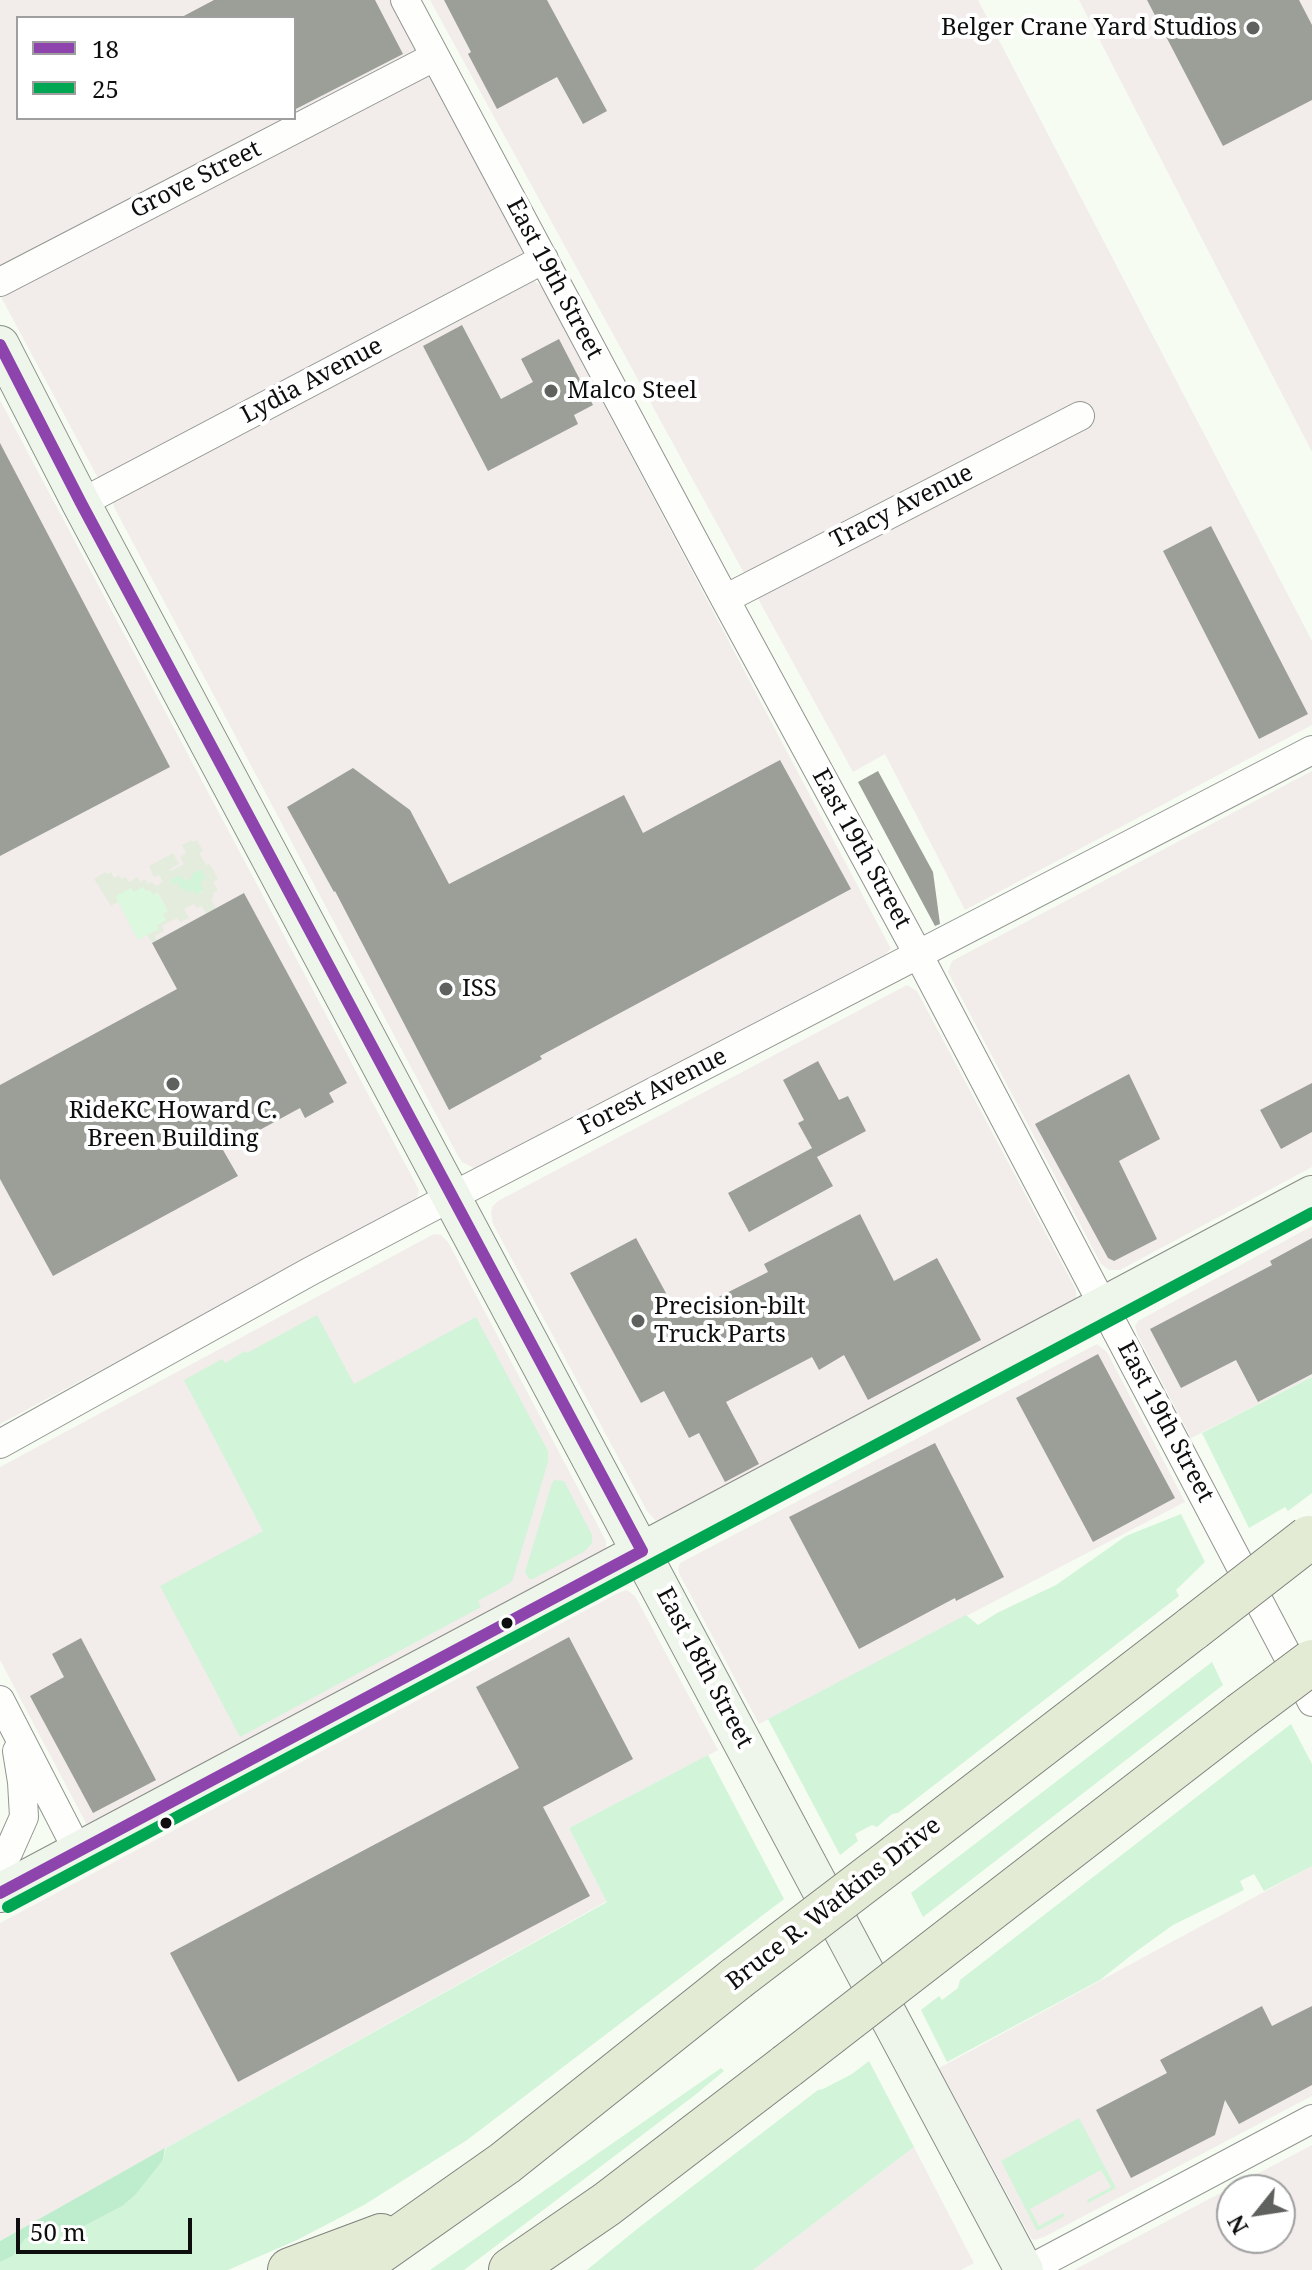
<!DOCTYPE html>
<style>
body{margin:0}
#map{position:relative;width:1312px;height:2270px;overflow:hidden;background:#f6fcf2;font-family:"Noto Serif",serif}
canvas{display:block}
.legend{position:absolute;left:16px;top:16px;width:280px;height:104px;box-sizing:border-box;background:#fff;border:2px solid #9f9f9f;margin:0;padding:10px 14px;list-style:none;font-size:24px;color:#0e0e0e}
.legend li{display:flex;align-items:center;gap:16px;height:40px}
.legend b{width:40px;border:2px solid #9f9f9f}
.north{position:absolute;left:1216px;top:2174px;width:80px;height:80px;box-sizing:border-box;background:#fff;border:2px solid #9f9f9f;border-radius:50%;rotate:240deg;font-size:22px;font-weight:700;line-height:32px;text-align:center;color:#0e0e0e}
.north::after{content:'';display:block;margin:auto;width:28px;height:36px;background:#5f615e;clip-path:polygon(50% 0,100% 100%,50% 72%,0 100%)}
.scale{position:absolute;left:16px;top:2218px;width:176px;height:36px;box-sizing:border-box;border:4px solid #0e0e0e;border-top:0;padding-left:10px;font-size:24px;line-height:28px;white-space:nowrap;color:#0e0e0e;-webkit-text-stroke:6px #fff;paint-order:stroke}
</style>
<div id="map">
<canvas width="1312" height="2270"></canvas>
<ul class="legend">
<li><b style="height:10px;background:#8e44ad"></b>18</li>
<li><b style="height:10px;background:#00a651"></b>25</li>
</ul>
<div class="north">N</div>
<div class="scale">50 m</div>
</div>
<script>
const c = document.querySelector('canvas').getContext('2d');
c.lineJoin = 'round';
function fillPath(path, color) { c.fillStyle = color; c.fill(path, 'evenodd'); }
const shape = rows => new Path2D(rows.map(r => 'M' + r).join(''));
function trace(path, color, width, dash) { c.strokeStyle = color; c.lineWidth = width; c.lineCap = dash ? 'butt' : 'round'; c.setLineDash(dash || []); c.stroke(path); }
function write(font, color, halo, rows, align = 'center') {
  c.font = font + ' "Noto Serif",serif'; c.lineWidth = 8; c.setLineDash([]); c.textBaseline = 'middle'; c.strokeStyle = halo; c.fillStyle = color; for (const [text, x, y, turn = 0] of rows) {
    c.save(); c.translate(x, y); c.rotate((+turn || 0) * Math.PI / 180); c.textAlign = isNaN(turn) ? turn : align; if (halo) c.strokeText(text, 0, 0); c.fillText(text, 0, 0); c.restore();
  }
}
const industrial = shape([
 [0,0,390,0,527,257,98,478,0,295],
 [18,18,294,18,294,118,18,118],
 [430,0,978,0,1312,641,1312,725,965,910,885,754,853,772],
 [1079,0,1312,0,1312,452,1232,297],
 [529,281,534,281,542,287,891,949,884,955,480,1167,474,1168,462,1162,458,1156,114,507,113,503,120,497],
 [0,400,419,1190,417,1198,413,1203,0,1424],
 [1312,771,1312,1167,1120,1270,1109,1270,1101,1264,948,972,952,961],
 [907,985,917,991,1076,1290,1076,1301,663,1522,655,1520,647,1511,493,1224,491,1212,493,1206,498,1201],
 [1312,1226,1312,1377,1191,1438,1138,1336,1135,1326,1138,1321],
 [434,1234,441,1235,448,1242,606,1541,606,1550,88,1827,0,1660,0,1467],
 [1097,1344,1107,1352,1185,1502,759,1724,680,1575,678,1569,680,1563],
 [627,1590,635,1596,718,1750,569,1828,607,1901,0,2241,0,1923,618,1593],
 [1312,1866,1312,2096,1044,2237,1034,2240,1031,2238,939,2068],
 [1312,2145,1312,2270,1074,2270],
 [1232,2190,1280,2190,1280,2238,1232,2238],
 [914,2147,974,2263,961,2270,753,2270]
]);
const green = shape([
 [201,869,206,879,204,890,196,895,182,891,172,885,170,880,179,875,187,880,191,874],
 [317,1315,354,1384,476,1317,548,1451,548,1462,513,1579,510,1583,478,1601,481,1607,240,1737,160,1586,263,1531,184,1380,222,1359,225,1363,245,1351,247,1353],
 [1312,1377,1312,1493,1288,1511,1285,1507,1249,1528,1202,1433],
 [554,1480,564,1481,592,1535,592,1543,585,1551,533,1579,529,1579,525,1572,552,1483],
 [1181,1514,1205,1562,1176,1590,1179,1596,898,1813,892,1814,877,1827,872,1825,855,1834,858,1841,840,1855,768,1719,966,1615,978,1625,997,1613,1056,1585,1126,1536],
 [1212,1662,1223,1685,923,1917,911,1893],
 [1291,1724,1312,1764,1312,1866,1264,1891,1254,1874,1240,1881,1244,1890,1173,1925,1134,1953,1100,1980,947,2062,921,2010,939,1996,942,2000,958,1988,960,1980],
 [708,1755,784,1899,467,2140,364,2205,297,2240,228,2270,0,2270,0,2262,13,2256,25,2239,42,2230,58,2226,76,2230,152,2172,163,2160,166,2148,607,1902,569,1828],
 [869,2061,914,2147,753,2270,587,2270,637,2229,818,2090,823,2089,852,2074],
 [721,2068,724,2071,695,2095,464,2270,430,2270],
 [1079,2118,1116,2188,1088,2203,1087,2200,1111,2187,1101,2170,1030,2209,1039,2226,1063,2213,1065,2216,1037,2231,1001,2161]
]);
const forest = shape([
 [165,2148,163,2160,135,2195,122,2206,76,2230,58,2226,41,2230,25,2239,13,2256,0,2262,0,2241]
]);
const pitch = shape([
 [131,887,143,887,157,892,168,911,166,920,159,929,138,940,115,896]
]);
const plaza = shape([
 [191,840,192,842,197,840,203,851,199,853,206,865,210,864,218,879,213,882,218,890,213,893,214,897,211,899,216,909,206,914,202,906,197,908,194,904,184,909,189,918,180,922,177,918,162,926,164,931,155,936,157,941,152,943,147,935,159,929,157,925,166,920,163,914,168,911,158,892,153,895,150,890,146,891,143,887,134,892,131,888,116,896,118,902,111,906,94,879,105,872,107,874,111,872,114,878,119,875,121,879,126,877,129,882,138,877,140,882,145,879,148,884,152,882,156,886,163,882,159,875,154,877,149,866,173,853,179,864,170,869,171,871,184,864,180,857,186,853,182,845],
 [201,869,206,879,200,882,204,891,196,895,194,890,189,893,186,888,182,891,177,882,172,885,170,880,179,875,182,879,185,877,187,881,192,878,191,874]
]);
const building = shape([
 [214,0,375,0,403,54,294,110,294,18,180,18],
 [444,0,547,0,607,111,583,124,557,77,497,109,468,54,471,52],
 [1147,0,1299,0,1312,25,1312,100,1223,146],
 [462,325,501,399,533,382,521,359,559,339,593,405,574,415,578,424,488,471,423,346],
 [0,443,170,767,0,856],
 [1211,526,1308,714,1259,739,1163,551],
 [780,760,851,889,540,1056,542,1059,449,1110,335,891,334,892,287,807,353,768,410,810,449,884,624,795,643,833],
 [878,771,933,872,940,924,935,926,858,782],
 [244,893,347,1083,329,1093,334,1102,305,1118,300,1108,223,1150,238,1176,53,1276,0,1179,0,1085,177,989,152,943],
 [818,1061,839,1100,848,1096,866,1131,817,1157,798,1123,804,1120,783,1080],
 [1129,1074,1160,1139,1119,1161,1157,1239,1114,1261,1108,1258,1035,1124],
 [1312,1083,1312,1132,1281,1149,1260,1110],
 [812,1148,833,1186,749,1232,728,1193],
 [860,1214,894,1281,937,1258,981,1340,868,1400,844,1355,819,1370,812,1357,726,1402,759,1464,725,1482,699,1433,689,1438,664,1391,641,1403,570,1273,636,1238,679,1317,768,1272,764,1264],
 [1312,1238,1312,1374,1258,1402,1236,1360,1181,1388,1150,1329,1272,1265,1270,1261],
 [1098,1354,1175,1498,1093,1542,1016,1398],
 [935,1443,1004,1577,956,1601,955,1598,859,1649,789,1517],
 [569,1637,633,1759,543,1807,590,1896,238,2082,170,1953,519,1768,476,1687],
 [81,1638,156,1780,93,1813,30,1696,64,1677,52,1654],
 [1262,2006,1272,2026,1312,2006,1312,2085,1239,2124,1225,2100,1215,2135,1131,2178,1096,2110,1167,2073,1160,2060]
]);
const street = shape([
 [405,0,725,599,918,954,1312,1702],
 [0,282,434,57],
 [81,503,544,259],
 [725,599,1080,416],
 [0,1444,309,1272,451,1197,1312,750],
 [0,1700,78,1851],
 [0,1861,8,1853,24,1817,22,1782,17,1751],
 [1028,2270,1312,2119]
]);
const secondary = shape([
 [0,345,81,503,1024,2270],
 [0,1893,1312,1195]
]);
const highway = shape([
 [897,1856,1193,1628],
 [964,1929,1241,1715],
 [290,2270,381,2236],
 [353,2270,505,2163,737,1978],
 [511,2270,607,2204,787,2066]
]);
const highwayBridge = shape([
 [1193,1628,1309,1538],
 [1241,1715,1312,1662],
 [737,1978,897,1856],
 [787,2066,964,1929]
]);
const bus1 = shape([
 [0,345,81,503,642,1551],
 [0,1893,642,1551]
]);
const bus2 = shape([
 [8,1907,1312,1213]
]);
const markers = [
 [1253,28,8,"#5f615e"],
 [551,391,8,"#5f615e"],
 [446,989,8,"#5f615e"],
 [173,1084,8,"#5f615e"],
 [638,1321,8,"#5f615e"],
 [507,1623,7,"#0e0e0e"],
 [166,1823,7,"#0e0e0e"]
];
const poiNames = [
 ["Belger Crane Yard Studios",1237,28,"right"],
 ["Malco Steel",567,391],
 ["ISS",462,989],
 ["RideKC Howard C.",173,1111,"center"],
 ["Breen Building",173,1139,"center"],
 ["Precision-bilt",654,1307],
 ["Truck Parts",654,1335]
];
const streetNames = [
 ["Grove Street",196,180,-27],
 ["East 19th Street",554,279,62],
 ["Lydia Avenue",312,381,-28],
 ["Tracy Avenue",902,507,-27],
 ["East 19th Street",861,849,61],
 ["Forest Avenue",653,1092,-27],
 ["East 19th Street",1165,1422,62],
 ["East 18th Street",704,1668,62],
 ["Bruce R. Watkins Drive",834,1904,-38]
];
fillPath(industrial, '#f2edeb');
fillPath(green, '#d2f4d9');
fillPath(forest, '#beedcd');
fillPath(pitch, '#dcf8de');
fillPath(plaza, '#e4eddd');
fillPath(building, '#9c9f98');
trace(street, '#929591', 30);
trace(secondary, '#898c87', 40);
trace(highway, '#80827e', 46);
trace(street, '#fefffd', 28);
trace(secondary, '#eef5ea', 38);
trace(highway, '#e4ebd4', 44);
trace(highwayBridge, '#80827e', 46, []);
trace(highwayBridge, '#e4ebd4', 44);
trace(bus1, '#8e44ad', 12);
trace(bus2, '#00a651', 12);
for (const [x, y, r, color] of markers) { const dot = new Path2D(); dot.arc(x, y, r, 0, 2 * Math.PI); c.fillStyle = color; c.fill(dot); trace(dot, '#fff', 3); }
write('24px', '#0e0e0e', '#fff', poiNames, 'left');
write('24px', '#0e0e0e', '#fff', streetNames);
</script>
